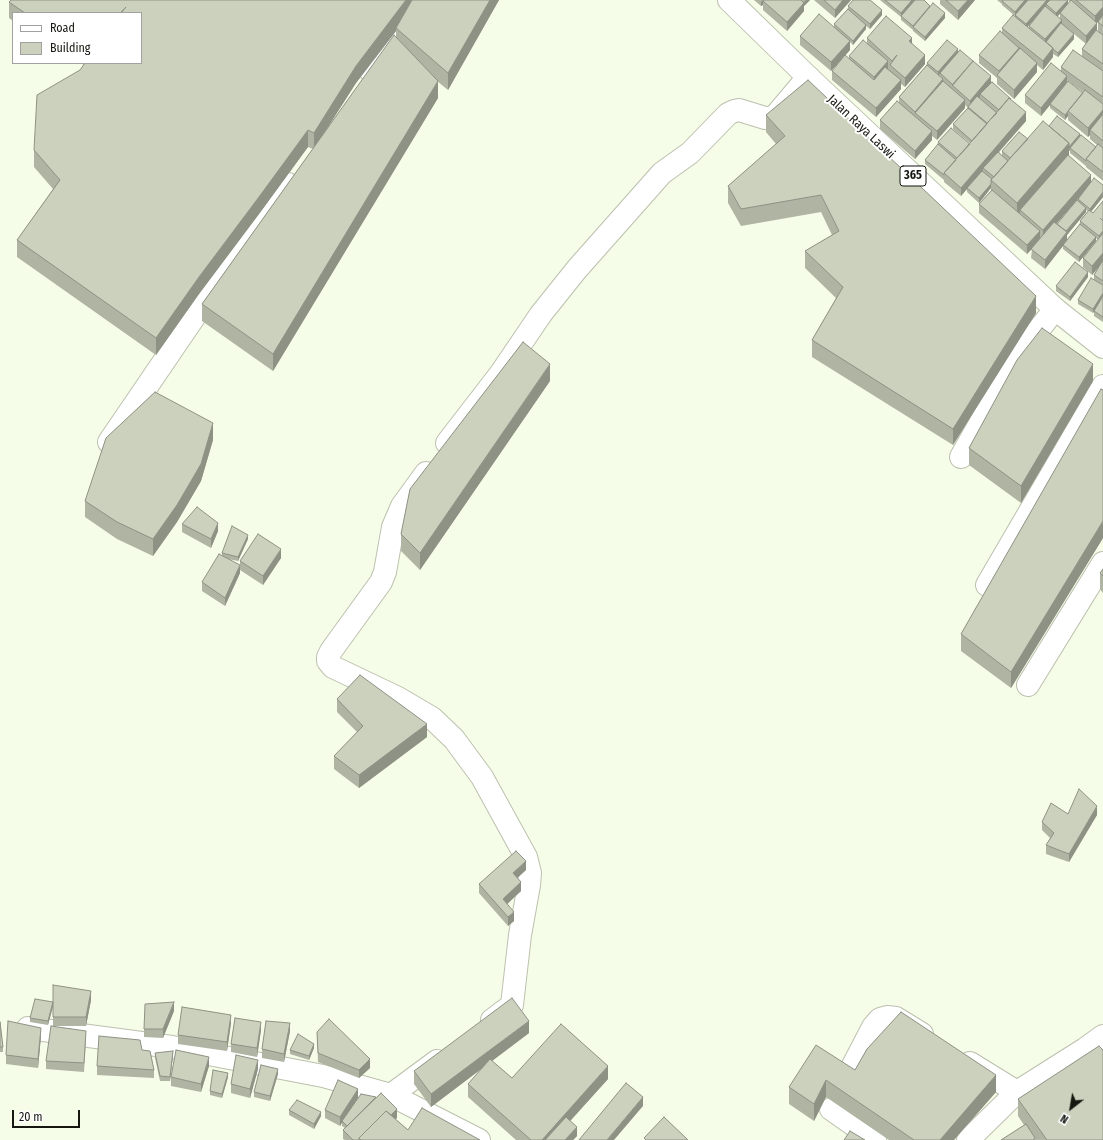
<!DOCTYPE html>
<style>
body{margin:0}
#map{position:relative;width:1103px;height:1140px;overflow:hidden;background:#f5fce7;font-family:"Fira Sans Condensed",sans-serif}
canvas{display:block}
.legend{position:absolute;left:12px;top:12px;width:130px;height:52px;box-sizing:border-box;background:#fff;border:1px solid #a1a29f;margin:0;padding:5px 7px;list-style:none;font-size:12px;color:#151710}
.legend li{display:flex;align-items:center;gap:8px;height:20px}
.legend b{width:20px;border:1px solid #a1a29f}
.north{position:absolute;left:1051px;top:1088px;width:40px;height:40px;-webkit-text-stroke:3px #fff;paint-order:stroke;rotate:211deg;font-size:11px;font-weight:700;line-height:16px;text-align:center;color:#151710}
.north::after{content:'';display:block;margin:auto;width:14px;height:18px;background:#151710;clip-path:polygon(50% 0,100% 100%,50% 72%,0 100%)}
.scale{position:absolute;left:12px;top:1110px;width:68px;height:18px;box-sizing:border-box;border:2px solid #151710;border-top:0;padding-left:5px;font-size:12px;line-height:14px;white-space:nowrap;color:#151710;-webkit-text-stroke:3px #fff;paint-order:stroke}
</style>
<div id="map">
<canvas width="1103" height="1140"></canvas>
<ul class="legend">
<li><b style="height:5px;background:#fff"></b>Road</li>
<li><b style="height:11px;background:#cbd1bd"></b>Building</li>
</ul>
<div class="north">N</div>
<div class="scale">20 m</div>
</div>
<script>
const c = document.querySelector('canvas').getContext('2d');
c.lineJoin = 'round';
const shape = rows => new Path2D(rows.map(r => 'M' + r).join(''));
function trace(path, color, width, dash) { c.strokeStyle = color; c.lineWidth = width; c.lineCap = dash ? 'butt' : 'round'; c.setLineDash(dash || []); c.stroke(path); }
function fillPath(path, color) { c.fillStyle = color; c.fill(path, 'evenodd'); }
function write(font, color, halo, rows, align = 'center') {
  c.font = font + ' "Fira Sans Condensed",sans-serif'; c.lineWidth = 4; c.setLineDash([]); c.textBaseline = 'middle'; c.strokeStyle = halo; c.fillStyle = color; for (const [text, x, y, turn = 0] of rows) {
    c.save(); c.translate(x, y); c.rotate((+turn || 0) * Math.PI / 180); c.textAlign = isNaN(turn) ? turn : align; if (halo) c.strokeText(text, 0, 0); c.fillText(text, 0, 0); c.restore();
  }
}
const minor = shape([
 [370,70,418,0],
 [109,442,246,241,288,184],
 [447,443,501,373,541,314,577,269,662,173,690,153,728,114,734,111,739,110,765,118,770,118,776,115,808,77],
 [961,457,1009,372,1026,346,1055,309],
 [426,473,402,506,393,527,385,572,381,582,331,651,328,657,328,661,333,667,398,698,432,718,454,739,482,777,526,857,530,873,529,885,520,935,512,1005,492,1020],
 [987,585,1103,386],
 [1028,685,1103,563],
 [28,1028,172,1047,323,1076,391,1095,479,1140],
 [970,1063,1017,1092],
 [849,1073,873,1027,880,1019,887,1017,896,1018,922,1034],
 [391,1095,437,1061],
 [831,1109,875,1140],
 [968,1140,1017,1092,1085,1049,1103,1036]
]);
const major = shape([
 [729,0,808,77,1055,309,1103,347]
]);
const wall = shape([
 [499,0,448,90,437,81,438,98,273,371,202,321,202,304,313,149,308,147,259,214,199,294,156,355,17,257,17,240,53,189,34,167,34,150,80,70,84,65,80,63,141,63,141,13,13,13,13,21,9,18,9,2],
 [396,31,396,37,324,133,356,83],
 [754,0,810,0,804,6,804,11,787,31,763,10,763,5,761,6],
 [814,0,851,0,835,18],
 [880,0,924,0,930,7,945,18,925,41,913,31,913,29,913,30,901,20,901,17],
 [940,0,975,0,958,20,940,4],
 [997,0,1050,0,1068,4,1070,2,1068,0,1103,0,1103,35,1098,31,1098,22,1097,23,1097,31,1103,35,1103,181,1086,167,1086,166,1070,153,1070,151,1069,151,1069,156,1091,182,1103,185,1103,322,1094,316,1094,312,1093,313,1078,304,1078,300,1094,279,1094,275,1098,267,1092,275,1083,267,1083,258,1098,240,1096,238,1096,241,1079,262,1063,249,1063,245,1045,269,1031,258,1032,249,1027,254,979,213,979,204,991,191,991,188,979,203,967,192,967,189,961,196,944,182,944,179,944,180,925,164,925,160,938,145,938,142,970,144,970,143,953,129,953,124,968,108,965,105,965,108,937,140,932,136,932,140,915,159,880,129,880,120,899,102,899,97,927,65,927,63,958,52,991,83,1011,100,1026,121,999,152,1002,156,1002,151,1028,139,1049,126,1080,136,1096,147,1097,145,1090,139,1090,135,1088,137,1068,120,1068,116,1065,120,1050,108,1050,105,1041,116,1025,103,1025,95,1061,71,1061,67,1082,56,1082,49,1086,44,1067,28,1074,39,1058,57,1053,54,1053,57,1043,70,1037,65,1037,72,1014,99,997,84,997,78,979,63,979,55,1002,33,1002,28,1015,17,1015,16,1002,5,1002,4],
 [1046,5,1046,7,1029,26,1029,28,1027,27],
 [1060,14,1060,19,1057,17],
 [1067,80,1083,92,1083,93,1067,83],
 [1103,197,1103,201,1093,213,1091,212],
 [1078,199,1078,201,1057,224,1056,224],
 [1086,210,1088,211,1080,221,1080,224,1067,240,1067,235,1086,212],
 [848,6,882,15,870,29,866,26,866,29,853,45,850,42,850,50,831,71,800,45,800,36,834,28,834,24,848,9],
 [867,38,912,43,925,64,905,87,901,84,901,89,876,117,832,80,832,71,849,58,849,56,867,43],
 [766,115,1036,313,953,445,812,357,812,340,836,298,805,268,805,251,832,235,821,212,741,226,728,203,728,186,776,144,766,132],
 [1088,277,1070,301,1056,291,1056,286],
 [550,381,420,570,401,551,401,534],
 [1093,381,1021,503,969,465,969,448],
 [1103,390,1103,538,1011,688,961,651,961,634],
 [213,440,201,481,177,522,153,556,117,539,85,517,85,501],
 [182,524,218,531,211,548,182,532],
 [248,539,238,561,228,559,240,573,225,606,202,591,202,582,222,556,222,553],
 [281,558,263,585,240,570,240,561],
 [1103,569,1103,593,1100,589,1100,573],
 [337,699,427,737,359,788,334,769,334,756,357,732,337,712],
 [1068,814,1097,815,1069,862,1046,854,1046,845,1050,838,1042,830,1042,822],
 [526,870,517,878,521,891,507,904,514,921,508,926,479,893,479,884],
 [53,985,91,1000,86,1026,53,1026],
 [53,1002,48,1025,30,1022,30,1018],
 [174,1011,163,1038,144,1037,144,1029],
 [0,1022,3,1047,3,1052,0,1052],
 [231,1023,227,1051,178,1044,178,1035],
 [261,1030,257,1057,231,1052,231,1044],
 [290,1031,284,1062,262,1058,262,1049],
 [317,1032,370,1068,359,1078,318,1062],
 [529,1033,492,1061,512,1078,608,1079,570,1121,577,1136,573,1140,516,1140,468,1097,468,1084,482,1068,431,1107,414,1084,414,1071],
 [41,1036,38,1068,6,1064,6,1055],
 [86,1040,84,1072,46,1069,46,1061],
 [314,1048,309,1060,290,1054,290,1050],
 [142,1050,154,1070,154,1078,97,1075,97,1066],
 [155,1053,173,1055,170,1081,160,1081,155,1058],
 [209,1066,201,1092,171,1086,171,1077],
 [258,1069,250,1098,231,1093,231,1084],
 [855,1070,996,1092,954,1140,889,1140,826,1097,814,1121,789,1104,789,1087],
 [278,1074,270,1101,254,1097,254,1092],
 [228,1077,222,1098,210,1095,210,1091],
 [358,1098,347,1114,397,1118,395,1119,408,1130,480,1140,345,1140,343,1139,343,1130,345,1128,342,1126,342,1122,340,1126,325,1118,325,1110],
 [1018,1099,1103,1140,1001,1140,1024,1125,1018,1116],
 [289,1110,321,1116,314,1129,289,1115]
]);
const shadedWall = shape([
 [406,0,418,0,396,28,396,31,356,83,314,149,314,133,356,66],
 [490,0,499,0,448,90,448,73],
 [763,0,763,5,761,6,761,2],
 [806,0,810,0,804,6,804,2],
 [843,0,851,0,835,18,835,10],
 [912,0,916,0,901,16,901,18,901,13],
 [968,0,975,0,958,20,958,11],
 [1025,0,1028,0,1028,1,1015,16,1015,12],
 [1047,0,1050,0,1050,1,1026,29,1026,24],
 [1068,0,1068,4,1056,18,1056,13],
 [804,3,804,11,787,31,787,22],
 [930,6,930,10,913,27,913,30,913,26],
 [1103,7,1103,16,1095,25,1095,16],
 [882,10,882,15,870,29,870,24],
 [945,13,945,18,925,41,925,37],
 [1062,20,1062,25,1045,44,1045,39],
 [1097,23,1097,32,1086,45,1086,36],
 [866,25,866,29,853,45,853,41],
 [1074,34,1074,39,1058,57,1058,53],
 [912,38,912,47,909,41],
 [850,41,850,50,831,71,831,62],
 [1019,48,1019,56,999,78,999,71],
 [1053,48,1053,57,1043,70,1043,61],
 [958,49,958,53,938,76,938,72],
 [925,55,925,64,905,87,905,78],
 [888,61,888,70,874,86,874,77],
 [1037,63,1037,72,1014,99,1014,90],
 [991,76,991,85,980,94,980,97,970,109,970,101],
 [1067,76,1067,85,1050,104,1050,105,1041,116,1041,108],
 [943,79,943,88,915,113,915,120,915,112],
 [901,80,901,89,876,117,876,108],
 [438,81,438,98,273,371,273,354],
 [965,100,965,108,937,140,937,131],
 [1103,110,1103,119,1090,130,1090,135,1088,137,1088,128],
 [1026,112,1026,121,984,169,983,168,983,170,968,188,967,188,967,189,961,196,961,188],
 [1068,112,1068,116,1065,120,1065,115],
 [308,130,308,147,259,214,199,294,156,355,156,338,199,277],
 [932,131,932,140,915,159,915,151],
 [1080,134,1080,138,1070,148,1069,151,1069,147],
 [1069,143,1069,156,1020,210,1020,213,1017,215,1017,203],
 [1091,175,1091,184,1043,239,1043,230],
 [991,184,991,188,979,203,979,198],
 [1103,192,1103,197,1090,213,1090,209],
 [1086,208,1086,212,1067,235,1067,241,1045,269,1045,260,1066,232],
 [1040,231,1040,240,1027,254,1027,245],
 [1103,231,1103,235,1099,240,1099,236],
 [1096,237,1096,241,1079,262,1079,257],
 [1103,253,1103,262,1092,275,1092,266],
 [1088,272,1088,277,1070,301,1070,297],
 [1103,293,1103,297,1093,313,1093,309],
 [1036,296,1036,313,953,445,953,429],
 [550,364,550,381,420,570,420,553],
 [1093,364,1093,381,1021,503,1021,486],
 [213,423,213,440,201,481,177,522,153,556,153,539],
 [1103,521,1103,538,1011,688,1011,672],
 [218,523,218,531,211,548,211,539],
 [248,535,248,539,238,561,238,557],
 [281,549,281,558,263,585,263,576],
 [240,565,240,573,225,606,225,598],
 [427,724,427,737,359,788,359,775],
 [1097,806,1097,815,1069,862,1069,854],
 [526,861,526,870,513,882,513,873],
 [521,882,521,891,503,908,503,899],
 [514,912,514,921,508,926,508,917],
 [91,991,91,1000,86,1026,86,1017],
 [53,1002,53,1007,48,1025,48,1021],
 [174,1002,174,1011,163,1038,163,1029],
 [231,1015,231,1023,227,1051,227,1042],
 [529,1021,529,1033,431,1107,431,1094],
 [261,1022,261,1030,257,1057,257,1048],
 [290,1023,290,1031,284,1062,284,1054],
 [41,1028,41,1036,38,1068,38,1059],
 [314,1044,314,1048,309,1060,309,1056],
 [173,1051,173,1055,170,1081,170,1077],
 [209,1057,209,1066,201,1092,201,1084],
 [370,1059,370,1068,359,1078,359,1070],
 [258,1060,258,1069,250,1098,250,1089],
 [608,1066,608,1079,553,1140,542,1140],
 [278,1069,278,1074,270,1101,270,1096],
 [228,1073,228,1077,222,1098,222,1094],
 [996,1075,996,1092,954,1140,940,1140],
 [826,1080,826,1097,814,1121,814,1104],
 [358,1089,358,1098,340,1126,340,1117],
 [643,1097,643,1106,614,1140,607,1140],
 [397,1109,397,1118,374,1140,366,1140],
 [321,1112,321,1116,314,1129,314,1124],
 [577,1127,577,1136,573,1140,565,1140]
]);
const building = shape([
 [11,0,406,0,356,66,314,133,308,130,259,197,199,277,156,338,17,240,60,180,34,150,37,95,80,70,85,63,141,63,141,13,121,13,126,7,120,13,25,13,9,2,11,0],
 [412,0,490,0,448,73,396,28,412,0],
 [764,0,801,0,804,3,787,22,763,1,764,0],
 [824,0,843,0,835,10,824,0],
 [853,0,870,0,882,10,870,24,848,6,853,0],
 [885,0,912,0,901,13,885,0],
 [915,0,924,0,930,6,913,26,901,16,915,0],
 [946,0,968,0,958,11,946,0],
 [1003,0,1025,0,1015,12,1002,1,1003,0],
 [1028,0,1047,0,1026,24,1015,15,1028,0],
 [1050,0,1068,0,1056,13,1046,4,1050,0],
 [1071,0,1097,23,1086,36,1060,13,1071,0],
 [1076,0,1103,0,1103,7,1095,16,1076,0],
 [933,3,945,13,925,37,913,27,933,3],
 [1045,6,1062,20,1045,39,1029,26,1045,6],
 [848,9,866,25,853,41,834,24,848,9],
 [819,14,850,41,831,62,800,36,819,14],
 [1013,15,1053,48,1043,61,1002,28,1013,15],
 [1103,15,1103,26,1098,22,1103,15],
 [886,16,912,38,909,41,925,55,905,78,890,65,897,55,892,61,867,38,886,16],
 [1061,23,1074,34,1058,53,1053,49,1053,48,1046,42,1061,23],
 [1096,30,1103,35,1103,64,1082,49,1096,30],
 [1000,31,1019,48,999,71,979,55,1000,31],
 [394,35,438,81,273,354,202,304,394,35],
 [863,40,888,61,874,77,849,56,863,40],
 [947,40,958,49,938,72,927,63,947,40],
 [1020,48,1037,63,1014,90,997,75,1020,48],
 [960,50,973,61,953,85,940,73,960,50],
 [1073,50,1103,71,1103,97,1061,67,1073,50],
 [845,55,874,80,885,67,901,80,876,108,832,71,845,55],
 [973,61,991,76,970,101,952,85,973,61],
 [1051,63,1067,76,1041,108,1025,95,1051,63],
 [927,65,943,79,915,112,899,97,927,65],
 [808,80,1036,296,953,429,812,340,843,287,805,251,839,231,821,195,741,209,728,186,785,136,766,115,808,80],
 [943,81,965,100,937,131,915,113,943,81],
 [1068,81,1083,93,1065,115,1050,104,1068,81],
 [992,82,1011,99,1009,98,999,110,980,94,992,82],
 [1085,90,1103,104,1103,110,1088,128,1068,111,1085,90],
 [977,96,997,113,987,123,968,107,977,96],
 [1009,98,1026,112,961,188,944,173,1009,98],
 [897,101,932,131,915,151,880,120,897,101],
 [968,108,987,124,972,141,953,124,968,108],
 [1103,114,1103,141,1090,130,1103,114],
 [1057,116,1080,134,1069,147,1069,143,1049,126,1057,116],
 [1043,121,1069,143,1017,203,991,180,1043,121],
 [951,128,970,144,957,158,938,142,951,128],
 [1019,132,1028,139,1010,158,1002,151,1019,132],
 [1081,135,1096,147,1086,159,1086,161,1070,148,1081,135],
 [938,144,956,160,944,173,944,175,925,160,938,144],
 [1098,144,1103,148,1103,172,1086,159,1098,144],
 [998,152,1008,161,994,177,983,168,998,152],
 [1068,155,1091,175,1043,230,1020,210,1068,155],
 [982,171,992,179,991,180,991,184,979,198,967,188,982,171],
 [1094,178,1103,185,1103,192,1090,209,1078,199,1094,178],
 [992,190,1040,231,1027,245,979,204,992,190],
 [1077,200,1086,208,1066,231,1057,224,1077,200],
 [1103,201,1103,221,1100,218,1103,221,1103,231,1099,236,1080,221,1089,210,1093,213,1103,201],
 [1054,222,1067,232,1045,260,1031,249,1054,222],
 [1080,224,1096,237,1079,257,1063,245,1080,224],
 [1103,233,1103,253,1092,266,1083,258,1103,233],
 [1103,260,1103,281,1094,275,1103,260],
 [1075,262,1088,272,1070,297,1056,286,1075,262],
 [1091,278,1103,285,1103,293,1093,309,1078,300,1091,278],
 [1103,296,1103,317,1094,311,1103,296],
 [1042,328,1093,364,1021,486,969,448,1017,360,1042,328],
 [523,342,550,364,420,553,401,534,410,489,523,342],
 [1101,389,1103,390,1103,521,1011,672,961,634,1101,389],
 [155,392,213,423,201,464,177,505,153,539,117,522,85,501,106,438,155,392],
 [197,507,218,523,211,539,182,524,197,507],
 [232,526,248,535,238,557,222,553,232,526],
 [258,534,281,549,263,576,240,561,258,534],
 [219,554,240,565,225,598,202,582,219,554],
 [1103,569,1103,576,1100,573,1103,569],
 [360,675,427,724,359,775,334,756,363,726,337,699,360,675],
 [1079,789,1097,806,1069,854,1046,845,1054,833,1042,822,1051,803,1068,814,1079,789],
 [516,851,526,861,513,873,521,882,503,899,514,912,508,917,479,884,516,851],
 [53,985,91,991,86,1017,53,1017,53,985],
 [512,998,529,1021,431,1094,414,1071,512,998],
 [35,999,53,1002,48,1021,30,1018,35,999],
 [174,1002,163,1029,144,1029,145,1004,174,1002],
 [182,1007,231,1015,227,1042,178,1035,182,1007],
 [901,1012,996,1075,940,1140,914,1140,826,1080,814,1104,789,1087,816,1045,855,1070,867,1049,901,1012],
 [235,1018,261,1022,257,1048,231,1044,235,1018],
 [329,1019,370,1059,359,1070,318,1053,317,1032,329,1019],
 [8,1021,41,1028,38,1059,6,1055,8,1021],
 [266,1021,290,1023,284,1054,262,1049,266,1021],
 [0,1022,3,1047,0,1047,0,1022],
 [561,1024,608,1066,542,1140,531,1140,468,1084,490,1059,512,1078,561,1024],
 [51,1026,86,1031,84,1063,46,1061,51,1026],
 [298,1034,314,1044,309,1056,290,1050,298,1034],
 [99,1036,140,1040,142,1050,150,1051,154,1070,97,1066,99,1036],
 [1099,1046,1103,1050,1103,1140,1047,1140,1018,1099,1099,1046],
 [176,1050,209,1057,201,1084,171,1077,176,1050],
 [173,1051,170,1077,160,1076,155,1053,173,1051],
 [236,1055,258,1060,250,1089,231,1084,236,1055],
 [261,1065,278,1069,270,1096,254,1092,261,1065],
 [213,1070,228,1073,222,1094,210,1091,213,1070],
 [338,1080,358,1089,340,1117,325,1110,338,1080],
 [626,1083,643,1097,607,1140,579,1140,626,1083],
 [381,1093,397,1109,391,1115,386,1111,359,1138,359,1140,353,1140,343,1130,381,1093],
 [361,1094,376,1097,347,1126,342,1121,361,1094],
 [297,1100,321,1112,314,1124,289,1110,297,1100],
 [422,1108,480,1140,361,1140,359,1138,386,1111,408,1130,422,1108],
 [566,1117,577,1127,565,1140,545,1140,566,1117],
 [664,1117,688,1140,646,1140,644,1138,664,1117],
 [1026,1124,1035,1138,1033,1140,1001,1140,1026,1124],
 [850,1131,865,1140,844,1140,850,1131]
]);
const shields = [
 [913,176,26]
];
const shieldNames = [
 ["365",913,176]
];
const streetNames = [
 ["Jalan Raya Laswi",861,127,43]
];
trace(minor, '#bbc1ae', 24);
trace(major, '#bbc1ae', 24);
trace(minor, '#fff', 22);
trace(major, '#fff', 22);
fillPath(wall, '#afb4a3');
fillPath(shadedWall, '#8e9284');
fillPath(building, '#cbd1bd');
trace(building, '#8e9284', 1);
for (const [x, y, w] of shields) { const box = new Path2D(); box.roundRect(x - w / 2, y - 10, w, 20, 3); c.fillStyle = '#fff'; c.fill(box); trace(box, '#151710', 1); }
write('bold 12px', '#151710', null, shieldNames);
write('13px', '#151710', '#fff', streetNames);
</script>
